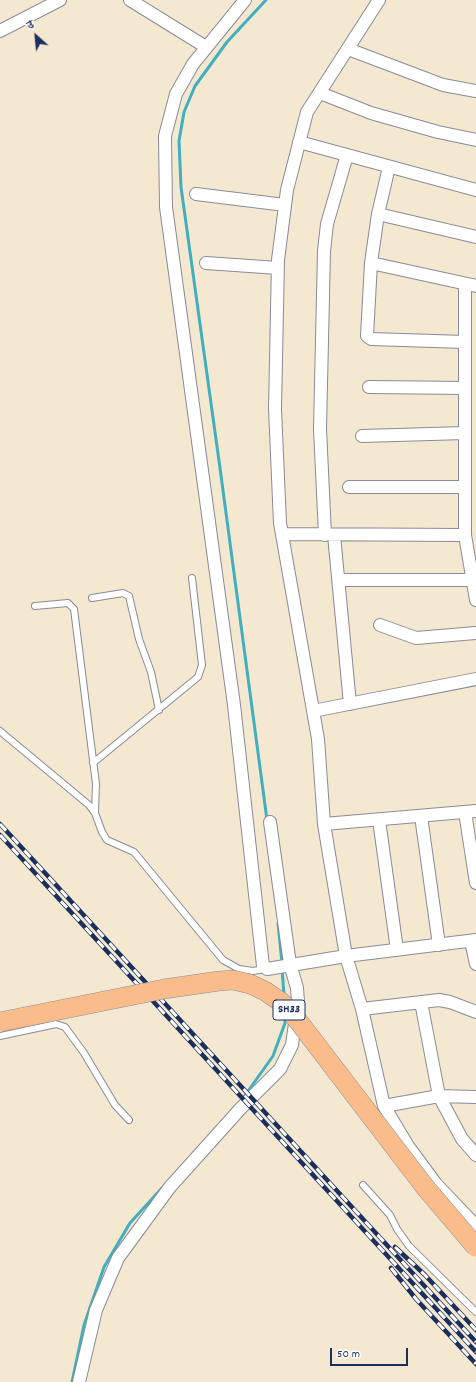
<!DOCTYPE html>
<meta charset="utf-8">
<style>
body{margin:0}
#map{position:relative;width:476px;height:1382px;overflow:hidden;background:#f5e8d1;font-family:Dekko,"Playpen Sans Deva",sans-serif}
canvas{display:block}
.north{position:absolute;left:16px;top:16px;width:40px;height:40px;-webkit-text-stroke:3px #fff;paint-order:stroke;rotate:333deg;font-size:11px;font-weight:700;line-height:16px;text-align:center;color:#1b2f5e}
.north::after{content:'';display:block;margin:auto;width:14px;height:18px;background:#1b2f5e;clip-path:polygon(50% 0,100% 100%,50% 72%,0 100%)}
.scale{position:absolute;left:330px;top:1348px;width:78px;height:18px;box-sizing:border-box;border:2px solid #1b2f5e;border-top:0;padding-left:5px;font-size:12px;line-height:14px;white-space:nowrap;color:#1b2f5e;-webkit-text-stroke:3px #fff;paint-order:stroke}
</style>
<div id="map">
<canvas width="476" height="1382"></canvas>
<div class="north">उ</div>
<div class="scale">50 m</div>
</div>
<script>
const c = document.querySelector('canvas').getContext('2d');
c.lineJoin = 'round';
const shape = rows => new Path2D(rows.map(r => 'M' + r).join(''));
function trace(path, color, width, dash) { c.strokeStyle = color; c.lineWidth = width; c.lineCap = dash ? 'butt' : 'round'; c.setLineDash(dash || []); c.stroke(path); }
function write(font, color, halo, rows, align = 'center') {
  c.font = font + ' Dekko,sans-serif'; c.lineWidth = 3.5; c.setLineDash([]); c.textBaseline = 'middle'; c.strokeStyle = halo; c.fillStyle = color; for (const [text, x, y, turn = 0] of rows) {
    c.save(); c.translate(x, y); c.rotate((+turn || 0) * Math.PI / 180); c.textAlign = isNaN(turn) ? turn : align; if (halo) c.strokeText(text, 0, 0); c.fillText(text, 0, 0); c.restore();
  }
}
const stream = shape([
 [266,0,227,42,195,86,184,112,179,141,181,187,220,468,267,820],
 [278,923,282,963],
 [282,969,284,995],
 [241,1101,273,1056,285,1023,285,1017],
 [72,1382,84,1325,104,1267,130,1223,162,1188]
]);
const lane = shape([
 [92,598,123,593,129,596,139,639,151,672,159,710],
 [35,606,68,603,74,609,96,784,95,813],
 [0,731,89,805,95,813,102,832,107,840,134,852,223,960,239,969,253,971,264,969],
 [93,763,198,677,202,665,192,578],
 [0,1036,56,1024,65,1027,84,1053,115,1105,129,1120],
 [363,1185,390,1215,397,1229,409,1246,476,1312]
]);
const street = shape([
 [130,0,206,47],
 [245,0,193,64,176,94,165,136,166,207,234,705,263,966,267,969,346,956,476,940],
 [379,0,307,112,287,190,278,260,275,409,280,523,318,739,324,824,346,956,362,1009,384,1106,408,1146,436,1184,476,1226],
 [0,31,60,0],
 [348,49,443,85,476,91],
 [320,93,371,113,438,132,476,140],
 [299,142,476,190],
 [389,167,378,214,371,263,367,336,371,339,465,342],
 [196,194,285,205],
 [378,214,476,237],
 [206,263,278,268],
 [371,263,476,286],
 [465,284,465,535,476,600],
 [369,387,465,388],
 [362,436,465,433],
 [349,487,465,487],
 [283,534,465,535],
 [325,535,320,429,324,251,327,224,347,155],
 [334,535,350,704],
 [339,580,473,580],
 [380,625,416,638,476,633],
 [313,711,476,679],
 [465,812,476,883],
 [421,816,439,945],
 [379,820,397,950],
 [324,824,476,811],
 [471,941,476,964],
 [421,1002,439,1096,462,1139,476,1155],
 [362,1009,439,1000,450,1002,476,1012],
 [384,1106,439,1096,476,1097],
 [79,1382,96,1310,118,1258,170,1187,241,1108,280,1069,292,1045,298,1002,297,988,290,964,270,822]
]);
const rail = shape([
 [0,824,476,1342],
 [0,835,476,1352],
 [395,1247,425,1275,476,1330],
 [391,1268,416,1299,476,1364]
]);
const primaryBridge = shape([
 [0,1022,164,989,219,981,233,980,250,984,265,991,281,1002,292,1013,425,1187,476,1247]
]);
const shields = [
 [289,1010,32]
];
const shieldNames = [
 ["SH33",289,1010]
];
trace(stream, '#41afbd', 3);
trace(lane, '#888c98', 8);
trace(street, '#888c98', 14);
trace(lane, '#fff', 6);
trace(street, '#fff', 12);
trace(rail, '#1b2f5e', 4.5);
trace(rail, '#fff', 3, [9]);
trace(primaryBridge, '#888c98', 20, []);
trace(primaryBridge, '#fabc8b', 19);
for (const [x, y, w] of shields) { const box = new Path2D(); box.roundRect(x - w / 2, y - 10, w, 20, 3); c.fillStyle = '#fff'; c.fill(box); trace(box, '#1b2f5e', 1); }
write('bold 12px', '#1b2f5e', null, shieldNames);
</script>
